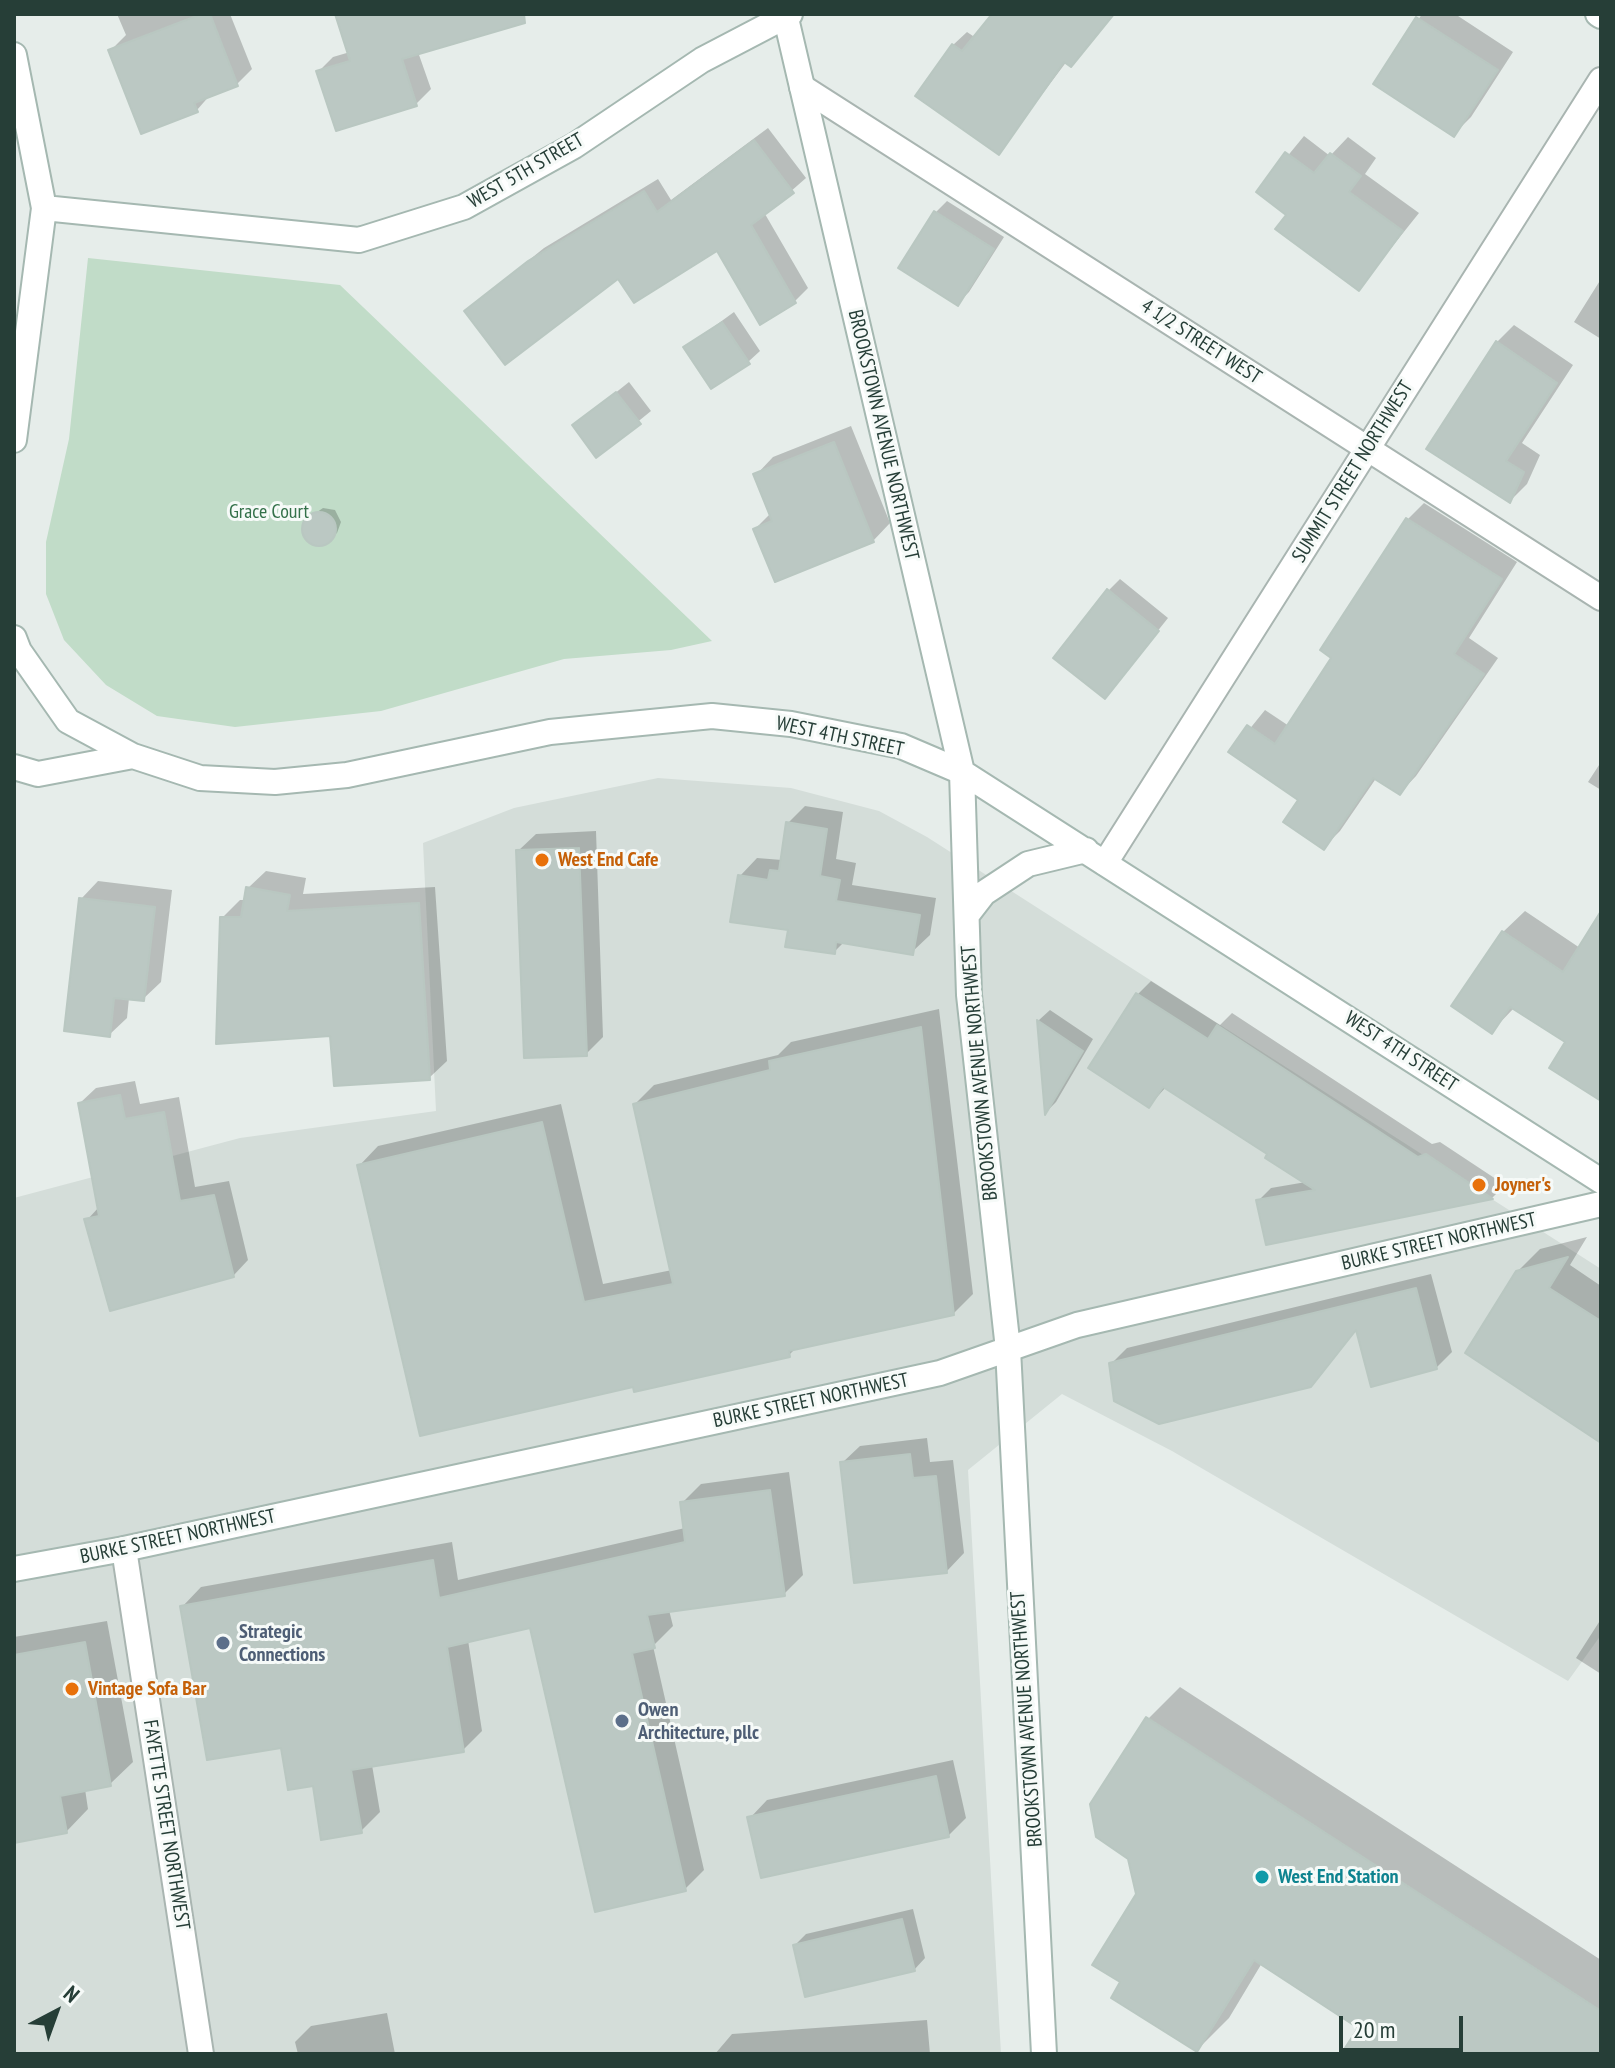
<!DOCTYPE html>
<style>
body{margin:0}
#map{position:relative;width:1615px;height:2068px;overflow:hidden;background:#e6edea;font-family:"PT Sans Narrow",sans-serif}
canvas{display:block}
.frame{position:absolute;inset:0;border:16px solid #263e37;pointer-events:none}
.north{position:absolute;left:16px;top:1972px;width:80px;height:80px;-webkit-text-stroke:6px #f6faf8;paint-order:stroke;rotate:41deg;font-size:22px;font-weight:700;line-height:32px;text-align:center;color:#263e37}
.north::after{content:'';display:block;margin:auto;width:28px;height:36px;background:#263e37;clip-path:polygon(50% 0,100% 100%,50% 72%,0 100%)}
.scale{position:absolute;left:1339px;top:2016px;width:124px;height:36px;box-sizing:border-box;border:4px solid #263e37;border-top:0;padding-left:10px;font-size:24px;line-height:28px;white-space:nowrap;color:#263e37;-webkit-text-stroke:6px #f6faf8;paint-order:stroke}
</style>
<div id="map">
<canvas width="1615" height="2068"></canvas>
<div class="frame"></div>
<div class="north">N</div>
<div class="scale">20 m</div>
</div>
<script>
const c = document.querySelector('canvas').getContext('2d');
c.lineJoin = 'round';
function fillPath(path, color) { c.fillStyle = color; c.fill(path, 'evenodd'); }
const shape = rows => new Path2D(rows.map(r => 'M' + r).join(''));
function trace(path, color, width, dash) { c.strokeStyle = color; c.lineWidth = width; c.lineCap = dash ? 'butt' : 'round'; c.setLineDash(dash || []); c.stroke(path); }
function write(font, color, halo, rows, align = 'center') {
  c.font = font + ' "PT Sans Narrow",sans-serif'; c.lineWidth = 6; c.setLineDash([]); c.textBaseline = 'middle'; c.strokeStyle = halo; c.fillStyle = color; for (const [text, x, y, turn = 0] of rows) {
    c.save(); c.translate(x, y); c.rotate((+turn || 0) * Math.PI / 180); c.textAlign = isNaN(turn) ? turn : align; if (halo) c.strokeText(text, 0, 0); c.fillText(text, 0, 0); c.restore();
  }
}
const built = shape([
 [658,778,791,788,879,811,927,837,1601,1269,1601,1635,1568,1681,1172,1451,1062,1394,968,1470,1001,2054,14,2054,14,1198,240,1138,436,1111,423,843,514,808]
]);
const green = shape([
 [88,258,340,285,712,641,671,650,564,659,381,711,235,727,157,716,106,685,64,640,46,594,46,542,69,439]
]);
const shadow = shape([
 [117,14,230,14,252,69,237,84,211,94,197,110,111,50,126,35],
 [337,14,517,14,418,52,431,89,416,104,319,71,333,57,350,52],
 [995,14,1114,14,1084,50,1067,61,999,152,953,45,967,32,976,38],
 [1422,14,1455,14,1513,52,1471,117,1454,134,1376,84],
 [768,128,806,178,765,214,808,288,794,302,718,248,619,276,466,311,544,248,658,179,671,200],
 [1304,136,1330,156,1348,137,1376,158,1365,174,1419,213,1359,288,1289,214,1258,192],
 [947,201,1004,237,969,292,958,303,901,268,936,212],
 [1601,279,1601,339,1574,322],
 [734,312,760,351,748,362,686,347],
 [1514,325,1573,365,1522,443,1540,455,1527,484,1510,501,1429,448,1497,342],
 [629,382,651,411,597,455,574,426],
 [851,426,890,523,873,541,755,529,771,513,756,475,773,457],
 [1424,503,1517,562,1469,638,1498,658,1416,776,1400,793,1377,777,1340,831,1324,847,1301,799,1231,752,1265,710,1289,726,1334,657,1408,519],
 [323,508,335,510,341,522,337,533,320,545,308,541,303,531,307,519],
 [1120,579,1168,618,1105,697,1108,591],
 [1601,762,1601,790,1588,782],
 [805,806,843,812,836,859,856,863,852,885,936,898,930,935,912,952,845,941,834,952,791,929,740,876,757,858,782,860,788,823],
 [596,831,603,1037,586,1054,518,851,536,834],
 [266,871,306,878,303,894,435,887,447,1061,429,1078,332,1034,222,918,240,900,246,900,248,888],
 [98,881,172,890,161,982,143,999,129,998,127,1018,109,1035,81,899],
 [1525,911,1580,948,1601,915,1601,1091,1568,1042,1514,1008,1492,1031,1503,932],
 [14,916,15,984,14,985],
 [1151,981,1220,1025,1232,1013,1432,1144,1440,1142,1505,1185,1492,1198,1268,1243,1258,1201,1271,1188,1306,1182,1270,1154,1166,1087,1149,1106,1090,1068,1138,994],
 [939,1009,973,1294,953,1314,797,1347,789,1355,635,1384,359,1166,378,1146,561,1104,603,1284,672,1270,635,1104,654,1085,778,1055,791,1042],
 [1050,1010,1093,1039,1056,1102,1047,1111,1039,1020],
 [135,1081,140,1104,179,1097,195,1187,229,1181,248,1260,233,1276,87,1220,99,1207,80,1103,96,1088],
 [1587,1237,1570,1265,1601,1286,1601,1441,1517,1272,1540,1249],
 [1431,1274,1452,1352,1436,1368,1357,1329,1310,1385,1111,1364,1127,1348],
 [927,1438,930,1462,953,1460,964,1553,947,1571,842,1463,860,1446],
 [789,1472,803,1575,784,1594,669,1610,673,1626,653,1646,704,1870,685,1889,531,1625,468,1640,482,1731,463,1750,372,1765,380,1812,361,1831,283,1746,182,1607,201,1587,452,1542,458,1580,685,1528,682,1503,701,1484],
 [1601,1619,1601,1674,1576,1658],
 [107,1621,133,1762,110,1784,85,1789,88,1809,66,1832,14,1841,14,1637],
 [1180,1687,1601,1960,1601,2054,1343,2054,1360,2027,1262,1963,1229,2018,1197,2050,1123,1982,1138,1894,1148,1719],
 [953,1760,966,1818,948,1836,750,1818,767,1800],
 [913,1909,925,1958,914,1970,795,1945,806,1934],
 [387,2013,395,2054,298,2054,295,2042,311,2026],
 [927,2020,930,2054,715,2054,732,2034]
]);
const building = shape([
 [202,14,210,14,238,86,194,103,198,112,141,134,108,50,202,14],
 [335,14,524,14,525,23,402,59,417,106,336,131,316,71,350,61,335,14],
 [992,14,1114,14,1071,67,1064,62,999,155,915,96,952,44,962,51,992,14],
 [1416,17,1498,70,1454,137,1373,84,1416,17],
 [754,140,794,193,751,225,796,303,760,325,717,251,634,303,618,279,505,365,464,311,528,261,644,191,657,212,754,140],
 [1285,152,1314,173,1330,153,1361,176,1349,192,1403,231,1359,291,1275,229,1286,215,1256,192,1285,152],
 [934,211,994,249,958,306,898,268,934,211],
 [722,322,750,364,711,389,683,347,722,322],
 [1496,341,1557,383,1506,461,1524,472,1510,503,1426,449,1496,341],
 [616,392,641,424,596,458,572,425,616,392],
 [834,442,874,542,775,582,753,529,772,521,753,474,834,442],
 '302 529a17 17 0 1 1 34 0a17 17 0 1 1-34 0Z',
 [1406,518,1502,579,1454,654,1484,674,1400,795,1373,778,1324,850,1283,822,1298,800,1228,752,1247,725,1275,744,1331,658,1320,650,1406,518],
 [1107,589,1159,631,1105,699,1053,658,1107,589],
 [786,822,827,829,820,876,840,880,836,901,920,915,913,955,836,942,835,954,785,947,788,930,730,922,738,875,768,880,770,870,779,871,786,822],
 [579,848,587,1056,524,1058,516,850,579,848],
 [246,887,290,895,287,911,419,903,430,1080,334,1086,330,1036,216,1044,220,917,241,917,246,887],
 [79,898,155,907,144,1001,114,998,110,1037,64,1031,79,898],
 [1601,911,1601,1101,1549,1068,1565,1042,1510,1007,1492,1034,1451,1006,1502,931,1563,972,1601,911],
 [1136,993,1208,1039,1217,1025,1418,1157,1426,1154,1493,1199,1266,1245,1256,1200,1315,1190,1265,1158,1267,1154,1163,1087,1149,1108,1088,1068,1136,993],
 [1037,1020,1083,1051,1045,1115,1037,1020],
 [921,1027,954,1315,789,1351,790,1357,634,1392,633,1387,420,1436,357,1165,542,1122,584,1302,673,1284,633,1104,770,1070,769,1061,921,1027],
 [120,1095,125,1119,164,1112,180,1201,214,1195,234,1277,110,1311,84,1219,99,1216,78,1103,120,1095],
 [1568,1257,1549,1288,1601,1321,1601,1443,1465,1353,1516,1271,1568,1257],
 [1416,1288,1437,1369,1371,1387,1356,1330,1311,1387,1159,1424,1114,1401,1109,1363,1416,1288],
 [910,1454,913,1478,936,1476,947,1573,854,1583,840,1462,910,1454],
 [770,1490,785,1596,647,1615,655,1648,632,1653,686,1891,595,1912,530,1628,447,1647,464,1752,351,1770,362,1833,321,1840,313,1786,288,1790,281,1748,207,1760,180,1606,433,1560,439,1598,685,1542,680,1502,770,1490],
 [85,1642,111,1786,60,1796,67,1833,14,1843,14,1655,85,1642],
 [1146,1717,1601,2011,1601,2054,1341,2054,1358,2028,1254,1960,1197,2052,1111,1998,1120,1982,1092,1965,1136,1894,1128,1859,1096,1837,1090,1804,1146,1717],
 [936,1776,949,1837,761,1878,747,1817,936,1776],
 [902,1919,915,1971,805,1997,793,1945,902,1919]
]);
const street = shape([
 [802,87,1601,598],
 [1105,863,1601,80],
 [124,1549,201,2054]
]);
const secondary = shape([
 [785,14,962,772,969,995,1008,1349,1044,2054],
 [1598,14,1601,16],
 [14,55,44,208,14,440],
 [44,208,359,240,464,207,574,146,702,60,790,14],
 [14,638,19,651,68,721,133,756,200,778,275,782,347,775,550,732,712,716,791,724,901,746,962,772,1601,1181],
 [14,767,38,774,133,756],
 [967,915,984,893,1028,864,1086,850],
 [14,1569,124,1549,940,1373,1077,1325,1601,1204]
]);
const markers = [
 [542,860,8,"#e8710a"],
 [1479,1185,8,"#e8710a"],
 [223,1643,8,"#5c6f8a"],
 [72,1689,8,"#e8710a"],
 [622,1721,8,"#5c6f8a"],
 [1262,1877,8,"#0f9aa8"]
];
const streetNames = [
 ["WEST 5TH STREET",526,171,-30],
 ["4 1/2 STREET WEST",1201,342,33],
 ["BROOKSTOWN AVENUE NORTHWEST",883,435,77],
 ["SUMMIT STREET NORTHWEST",1353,472,-58],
 ["WEST 4TH STREET",840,737,12],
 ["WEST 4TH STREET",1401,1052,33],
 ["BROOKSTOWN AVENUE NORTHWEST",980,1073,-95],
 ["BURKE STREET NORTHWEST",1439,1242,-13],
 ["BURKE STREET NORTHWEST",811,1401,-12],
 ["BURKE STREET NORTHWEST",178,1537,-12],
 ["BROOKSTOWN AVENUE NORTHWEST",1027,1719,-94],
 ["FAYETTE STREET NORTHWEST",166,1825,81]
];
const parkNames = [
 ["Grace Court",269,512]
];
const foodNames = [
 ["West End Cafe",558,860],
 ["Joyner's",1495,1185],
 ["Vintage Sofa Bar",88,1689]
];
const serviceNames = [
 ["Strategic",239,1632],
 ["Connections",239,1655],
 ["Owen",638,1710],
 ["Architecture, pllc",638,1733]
];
const cultureNames = [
 ["West End Station",1278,1877]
];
fillPath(built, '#d4ddd9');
fillPath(green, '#c1dcc8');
fillPath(shadow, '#0003');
fillPath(building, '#bbc8c3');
trace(building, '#b9c7c1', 2);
trace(street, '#a9b5b1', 28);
trace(secondary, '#a5b8b1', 28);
trace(street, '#fff', 24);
trace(secondary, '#fff', 24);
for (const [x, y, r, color] of markers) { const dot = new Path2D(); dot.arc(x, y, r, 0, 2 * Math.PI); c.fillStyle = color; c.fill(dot); trace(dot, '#f6faf8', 3); }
write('20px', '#263e37', '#f6faf8', streetNames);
write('20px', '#34714a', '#f6faf8', parkNames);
write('bold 20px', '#c56008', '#f6faf8', foodNames, 'left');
write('bold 20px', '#4e5e75', '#f6faf8', serviceNames, 'left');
write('bold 20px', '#0d838f', '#f6faf8', cultureNames, 'left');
</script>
